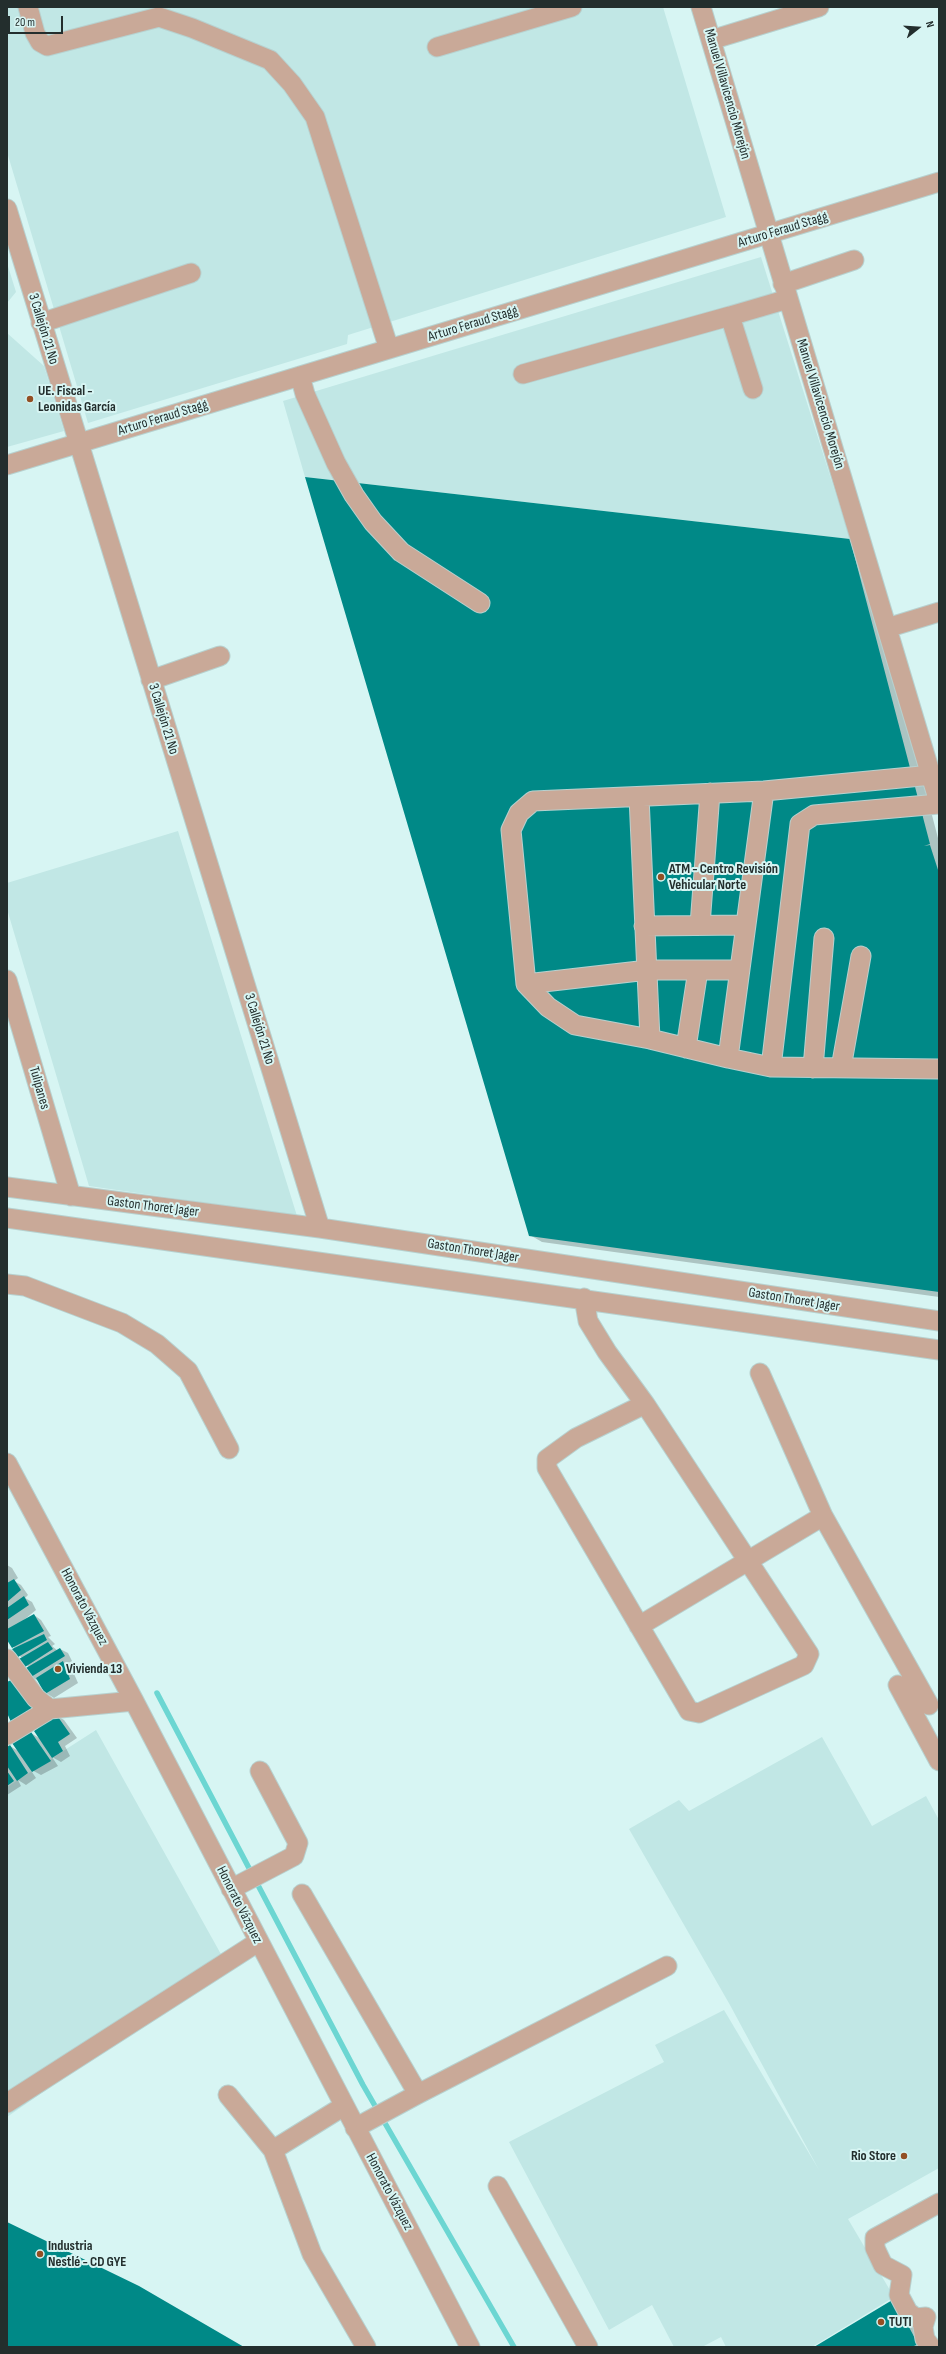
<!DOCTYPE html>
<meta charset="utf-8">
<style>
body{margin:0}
#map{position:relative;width:946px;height:2354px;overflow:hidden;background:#d7f5f3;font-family:"Sofia Sans Condensed",sans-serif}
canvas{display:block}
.frame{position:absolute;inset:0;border:8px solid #232e2d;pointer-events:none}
.north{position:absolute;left:898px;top:8px;width:40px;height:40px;-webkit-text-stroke:3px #d7f5f3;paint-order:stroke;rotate:73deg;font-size:11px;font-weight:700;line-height:16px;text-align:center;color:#232e2d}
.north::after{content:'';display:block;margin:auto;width:14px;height:18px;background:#232e2d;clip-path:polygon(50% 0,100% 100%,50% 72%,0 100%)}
.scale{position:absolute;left:8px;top:16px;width:55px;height:18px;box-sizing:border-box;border:2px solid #232e2d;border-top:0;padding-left:5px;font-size:12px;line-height:14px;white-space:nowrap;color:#232e2d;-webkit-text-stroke:3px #d7f5f3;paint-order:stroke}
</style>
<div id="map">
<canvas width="946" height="2354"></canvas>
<div class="frame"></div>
<div class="north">N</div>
<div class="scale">20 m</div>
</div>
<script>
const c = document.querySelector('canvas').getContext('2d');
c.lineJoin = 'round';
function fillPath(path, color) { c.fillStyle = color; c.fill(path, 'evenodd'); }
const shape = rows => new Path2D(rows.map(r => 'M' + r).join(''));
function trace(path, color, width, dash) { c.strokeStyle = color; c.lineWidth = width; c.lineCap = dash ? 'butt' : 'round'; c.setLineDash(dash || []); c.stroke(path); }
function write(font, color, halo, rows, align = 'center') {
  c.font = font + ' "Sofia Sans Condensed",sans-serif'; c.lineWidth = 4; c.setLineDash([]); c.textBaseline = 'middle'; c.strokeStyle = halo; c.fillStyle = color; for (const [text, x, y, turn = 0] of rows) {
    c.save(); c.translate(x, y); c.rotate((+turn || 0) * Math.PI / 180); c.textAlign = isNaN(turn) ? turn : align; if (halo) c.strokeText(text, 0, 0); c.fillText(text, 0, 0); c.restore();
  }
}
const built = shape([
 [7,7,663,7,726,217,348,335,347,344,88,423,7,152],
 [761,257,850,539,305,477,283,401],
 [7,263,16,292,7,303],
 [7,333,44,366,64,431,7,447],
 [178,831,230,1000,297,1216,89,1186,7,909,7,883],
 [96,1730,227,1965,7,2117,7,1787],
 [822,1737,872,1826,926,1796,939,1820,939,2168,848,2219,894,2297,812,2347,726,2347,721,2337,702,2347,674,2347,652,2305,609,2330,509,2142,664,2062,655,2045,724,2010,819,2170,730,2005,629,1829,679,1800,689,1811]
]);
const shadow = shape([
 [850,540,862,547,939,842,939,1297,542,1242,530,1235],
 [7,1565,12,1568,18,1578,14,1581,21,1585,28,1595,25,1598,32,1602,36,1610,19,1624,34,1615,41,1620,51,1636,48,1637,55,1644,52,1646,58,1651,60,1649,68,1653,72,1661,67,1664,71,1667,78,1683,54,1698,46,1693,39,1681,31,1677,29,1668,7,1638,7,1630,9,1629,7,1627],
 [56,1715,64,1720,77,1738,65,1746,70,1756,61,1762,52,1757,58,1766,41,1775,30,1769,36,1778,26,1785,18,1780,21,1786,7,1795,7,1748,10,1746,20,1752,31,1733,39,1738],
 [906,2307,927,2347,816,2347]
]);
const stream = shape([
 [157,1693,363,2085,514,2347]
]);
const building = shape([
 [305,477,850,539,930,844,924,846,930,845,939,873,939,1292,529,1236],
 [14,1579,21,1590,7,1602,7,1583],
 [24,1596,29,1605,7,1620,7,1608],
 [34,1614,44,1631,12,1648,7,1640,7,1629],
 [44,1634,47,1640,18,1657,12,1649],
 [48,1642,53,1649,25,1667,19,1659],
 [60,1648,65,1656,31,1677,26,1668],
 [63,1661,70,1679,45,1694,36,1678],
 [17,1677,36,1709,11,1722,7,1713,7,1682],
 [56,1714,70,1734,58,1742,63,1751,52,1758,34,1731],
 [31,1732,51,1761,32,1772,12,1743],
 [10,1745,28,1773,17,1781,7,1766,7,1747],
 [7,1771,14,1781,7,1786],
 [7,2222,139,2286,244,2347,7,2347],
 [894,2299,918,2344,912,2347,814,2347]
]);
const minor = shape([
 [28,7,35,33,40,42,47,46,159,17,192,28,270,60,292,84,315,117,389,349],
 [701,7,939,802],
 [711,40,819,7],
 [437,47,572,7],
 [7,209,320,1228],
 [783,284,854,260],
 [41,323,191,273],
 [523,374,730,316],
 [300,376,305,394,336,463,354,495,373,522,401,552,480,603],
 [753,389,730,316,788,299],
 [7,465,939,182],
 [887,628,939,612],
 [151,680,220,656],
 [764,791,728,1058,771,1067,800,824,814,815,939,804],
 [639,797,650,1039,575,1025,548,1007,526,984,511,830,519,813,533,801,764,791,932,775],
 [700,925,710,793],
 [644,926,746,925],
 [7,980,71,1196],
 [526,984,648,970,740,970],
 [650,1039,728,1058],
 [686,1048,698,970],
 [771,1067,939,1069],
 [813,1068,824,938],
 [841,1068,861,956],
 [7,1187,320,1228,939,1321],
 [7,1218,939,1350],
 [7,1284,25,1286,122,1323,157,1344,188,1371,229,1449],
 [584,1298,588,1321,607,1352,645,1404,809,1654,804,1665,699,1713,689,1711,547,1468,547,1459,576,1438,645,1404],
 [760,1373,823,1516],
 [7,1463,134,1701,470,2347],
 [639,1626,823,1516,929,1705],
 [7,1659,36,1698,50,1709],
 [898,1685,939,1761],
 [7,1735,50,1709,134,1701],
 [231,1889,294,1856,298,1843,260,1771],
 [302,1894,418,2094],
 [228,2095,273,2150,344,2106],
 [7,2103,258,1942],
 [355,2128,418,2094,667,1966],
 [273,2150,312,2254,366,2347],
 [498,2186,588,2347],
 [931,2347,925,2339,923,2327,926,2317,916,2318,908,2312,899,2295,902,2275,883,2265,875,2248,875,2238,939,2203]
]);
const markers = [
 [30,399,4,"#934f23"],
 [661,877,4,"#934f23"],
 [58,1669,4,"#934f23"],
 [904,2156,4,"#934f23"],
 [40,2254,4,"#934f23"],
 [881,2322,4,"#934f23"]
];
const streetNames = [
 ["Manuel Villavicencio Morejón",727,94,74],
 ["Arturo Feraud Stagg",783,230,-17],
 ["Arturo Feraud Stagg",473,324,-17],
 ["3 Callejón 21 No",43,329,73],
 ["Manuel Villavicencio Morejón",820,404,73],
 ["Arturo Feraud Stagg",163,418,-17],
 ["3 Callejón 21 No",163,719,73],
 ["3 Callejón 21 No",259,1029,73],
 ["Tulipanes",39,1088,74],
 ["Gaston Thoret Jager",153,1207,7],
 ["Gaston Thoret Jager",473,1251,9],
 ["Gaston Thoret Jager",794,1300,9],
 ["Honorato Vázquez",84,1607,62],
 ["Honorato Vázquez",239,1905,63],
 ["Honorato Vázquez",389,2192,62]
];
const poiNames = [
 ["UE. Fiscal -",38,391],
 ["Leonidas García",38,407],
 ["ATM - Centro Revisión",669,869],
 ["Vehicular Norte",669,885],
 ["Vivienda 13",66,1669],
 ["Rio Store",896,2156,"right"],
 ["Industria",48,2246],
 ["Nestlé - CD GYE",48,2262],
 ["TUTI",889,2322]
];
fillPath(built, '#c1e7e5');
fillPath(shadow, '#0003');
trace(stream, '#6cd6d2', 5.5);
fillPath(building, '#008987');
trace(minor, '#b7d1cf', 21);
trace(minor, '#c9a998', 19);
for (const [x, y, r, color] of markers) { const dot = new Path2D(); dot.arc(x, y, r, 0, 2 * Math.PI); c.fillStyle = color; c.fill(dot); trace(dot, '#d7f5f3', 1.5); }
write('14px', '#232e2d', '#d7f5f3', streetNames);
write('bold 14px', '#232e2d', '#d7f5f3', poiNames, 'left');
</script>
